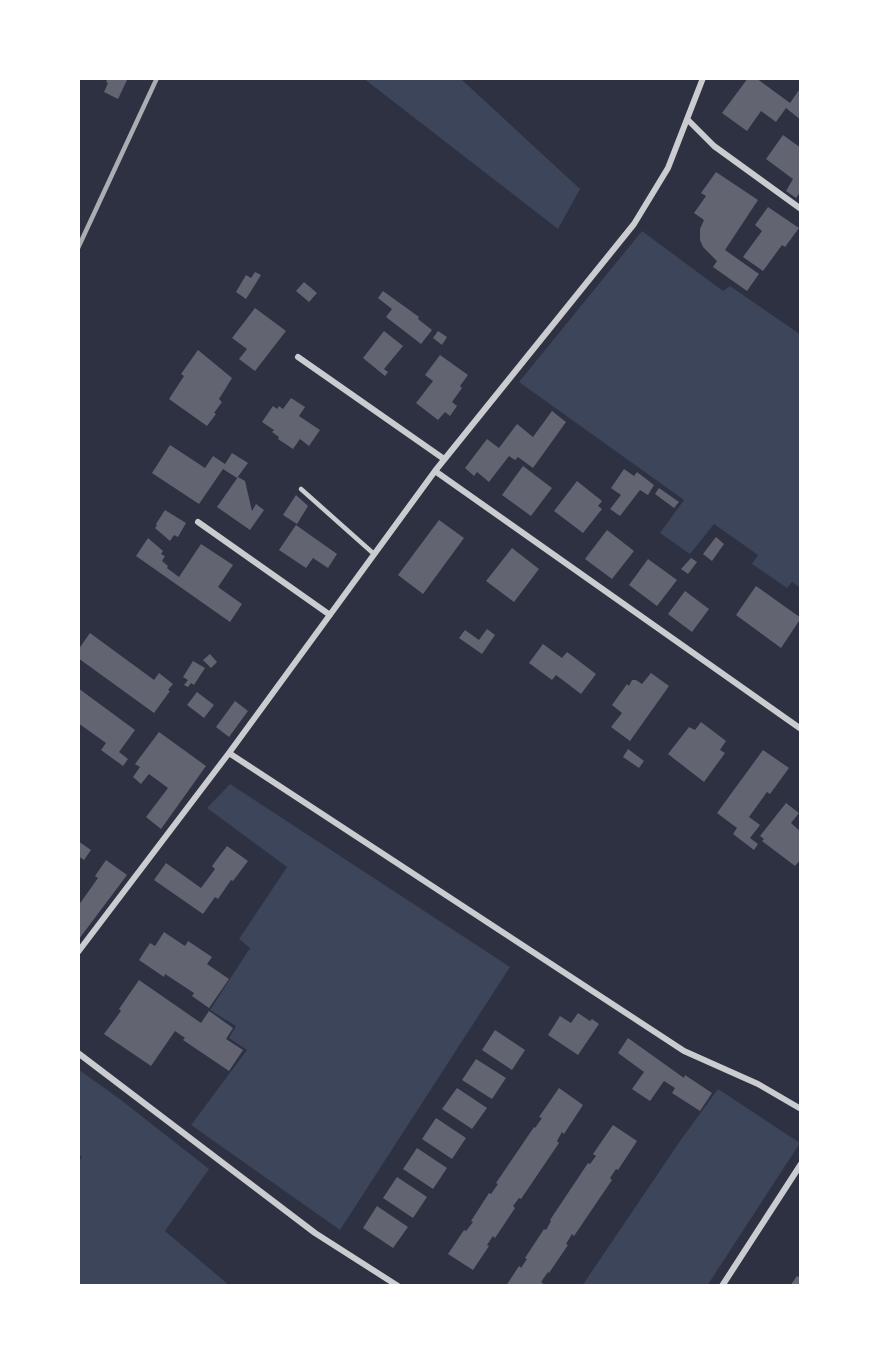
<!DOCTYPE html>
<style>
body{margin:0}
#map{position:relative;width:879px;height:1364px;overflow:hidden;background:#2d3142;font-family:"PT Sans",sans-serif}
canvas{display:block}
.frame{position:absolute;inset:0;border:80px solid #fff;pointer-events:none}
</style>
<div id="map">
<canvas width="879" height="1364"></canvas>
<div class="frame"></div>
</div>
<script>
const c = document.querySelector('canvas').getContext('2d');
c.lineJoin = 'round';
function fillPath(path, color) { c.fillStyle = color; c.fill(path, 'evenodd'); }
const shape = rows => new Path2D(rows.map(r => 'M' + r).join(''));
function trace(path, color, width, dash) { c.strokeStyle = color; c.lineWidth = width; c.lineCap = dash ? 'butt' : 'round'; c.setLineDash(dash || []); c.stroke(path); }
const green = shape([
 [363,78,460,78,580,189,558,229],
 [642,231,723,291,730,286,801,335,801,588,792,582,787,588,752,564,758,555,714,524,690,554,660,533,684,500,519,382],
 [230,784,510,967,340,1230,191,1125,247,1050,229,1038,236,1026,210,1010,250,948,239,939,287,867,207,808],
 [78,1069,121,1100,209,1169,165,1231,230,1286,78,1286,78,1163,82,1157,78,1154],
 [718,1089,800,1143,707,1286,582,1286,680,1141]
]);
const building = shape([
 [108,78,128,78,118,99,104,92,108,83,106,82],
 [748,78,756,78,790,103,799,90,801,91,801,120,786,108,776,122,761,111,747,131,722,113],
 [783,135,801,148,801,191,796,198,786,191,793,179,766,159],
 [716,172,758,200,725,250,759,274,747,291,713,267,717,261,703,247,700,240,700,229,704,220,694,213,706,196,701,193],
 [768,207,799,228,785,247,782,245,763,271,743,257,762,231,755,225],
 [255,272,261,275,246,299,236,292,246,275,251,278],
 [304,282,317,293,309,302,296,291],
 [383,291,419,317,418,319,432,330,421,344,386,317,392,309,378,298],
 [255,308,286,331,255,371,239,359,247,349,232,338],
 [384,331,403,346,384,369,388,372,385,376,363,358],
 [438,331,447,337,442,345,433,338],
 [198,350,232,378,219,399,222,402,214,413,216,414,207,426,169,399,184,376,181,374],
 [440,355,468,375,460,386,462,388,452,402,457,406,450,416,445,412,438,420,416,403,433,381,425,375],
 [291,398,305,407,299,416,320,430,309,446,300,439,293,449,278,439,279,437,272,432,274,430,262,422,273,406,277,409,279,406,283,409],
 [552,411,566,422,533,468,518,457,515,460,509,456,489,482,477,472,474,476,465,468,487,439,499,448,517,424,533,437],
 [170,445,205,468,213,456,225,464,232,453,248,463,237,478,223,469,199,504,152,473],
 [523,466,552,488,531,516,502,495],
 [624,469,634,476,637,472,654,485,648,495,640,490,620,516,610,509,621,495,611,488],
 [238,477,245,481,252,511,256,504,264,510,250,530,217,507],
 [577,481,602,501,598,506,602,509,583,533,554,511],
 [659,488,679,502,674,508,655,494],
 [296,495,308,506,297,524,283,515],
 [165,510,186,523,178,537,174,535,170,541,155,528,157,525,156,524],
 [439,520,464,538,423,594,398,575],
 [296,525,337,554,328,568,313,558,306,568,279,550],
 [607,530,634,551,612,579,585,559],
 [716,537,724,544,712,561,703,554],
 [148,538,163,551,161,554,165,556,162,561,168,566,167,568,179,577,201,544,233,565,218,587,242,604,230,622,136,556],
 [512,548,539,569,514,602,486,581],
 [691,558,697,562,688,574,681,569],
 [648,559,677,580,657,606,629,585],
 [756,586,801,618,781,648,736,615],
 [685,591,709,609,692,632,668,614],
 [487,629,495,635,482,654,459,638,465,630,479,640],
 [90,633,154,680,159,673,173,684,168,690,170,691,154,713,78,658,78,650],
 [543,644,562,658,567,652,596,674,581,694,556,675,552,680,529,663],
 [210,654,217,662,211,668,203,660],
 [193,661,205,668,194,685,191,683,188,687,184,685,188,680,183,677],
 [651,673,669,686,630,741,611,727,622,713,612,705,627,684,629,686,632,680,636,680,642,684],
 [78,688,135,730,119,752,128,759,123,766,101,750,106,743,78,723],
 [197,692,214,705,204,718,187,705],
 [235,701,248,711,229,737,216,727],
 [701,722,726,741,720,750,725,753,704,782,668,754,689,727,695,730],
 [159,732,206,766,161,829,146,817,168,788,149,774,141,784,133,777,140,767,135,764],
 [628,749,644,761,639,768,623,757],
 [763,750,789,768,770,794,767,792,749,817,760,825,750,838,758,844,754,850,733,834,737,828,717,813],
 [786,803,799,813,791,823,801,832,801,859,795,866,762,841,764,839,760,836],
 [78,841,91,850,84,860,78,856],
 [227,846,248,861,233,881,231,880,218,899,215,897,203,914,154,880,166,863,201,888,215,869,212,866],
 [106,860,127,875,79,939,78,938,78,906,98,878,95,876],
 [164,932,185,946,188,941,212,957,207,964,229,979,209,1008,192,996,194,993,165,974,164,977,139,960,150,943,155,946],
 [139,980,201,1023,209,1011,233,1028,226,1039,243,1050,229,1071,183,1040,185,1038,175,1031,151,1066,104,1034,121,1011,119,1009],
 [578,1013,590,1021,592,1019,599,1024,578,1055,548,1035,560,1016,571,1023],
 [495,1030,525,1050,512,1070,482,1050],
 [628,1038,684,1078,685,1075,712,1093,700,1111,672,1093,675,1088,664,1081,650,1101,632,1089,644,1072,618,1053],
 [476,1059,506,1078,492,1099,462,1080],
 [457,1088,487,1108,472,1129,442,1109],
 [559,1088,583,1105,564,1134,562,1132,557,1141,559,1143,521,1199,519,1198,513,1206,515,1208,495,1238,493,1236,487,1245,489,1246,473,1270,448,1254,464,1230,466,1231,473,1222,471,1221,489,1193,491,1194,498,1184,496,1183,534,1127,535,1128,542,1118,539,1117],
 [436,1118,466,1138,452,1159,422,1139],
 [613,1125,637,1141,618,1170,616,1169,610,1178,612,1180,574,1236,572,1234,566,1244,568,1245,549,1273,548,1272,541,1282,543,1283,541,1286,506,1286,519,1266,521,1268,527,1259,525,1258,544,1229,546,1230,551,1221,550,1220,588,1163,590,1164,596,1156,593,1154],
 [417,1148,447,1168,433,1189,403,1169],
 [397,1177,427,1197,413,1218,383,1198],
 [377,1206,408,1227,393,1248,363,1228],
 [801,1274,801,1286,790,1286,797,1276,799,1277]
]);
const service = shape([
 [301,489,374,554]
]);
const minor = shape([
 [687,119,714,146,801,209],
 [298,357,444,459],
 [435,471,801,729],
 [198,522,330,615],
 [229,753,684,1051,758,1084,801,1109],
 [78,952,229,753,435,471,634,224,668,168,703,78],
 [78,1053,315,1233,398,1286],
 [722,1286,801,1164]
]);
const rail = shape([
 [78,248,157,78]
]);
fillPath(green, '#3c4559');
fillPath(building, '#626471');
trace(service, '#caccd0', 4.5);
trace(minor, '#caccd0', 6);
trace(rail, '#abadb3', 4.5);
</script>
